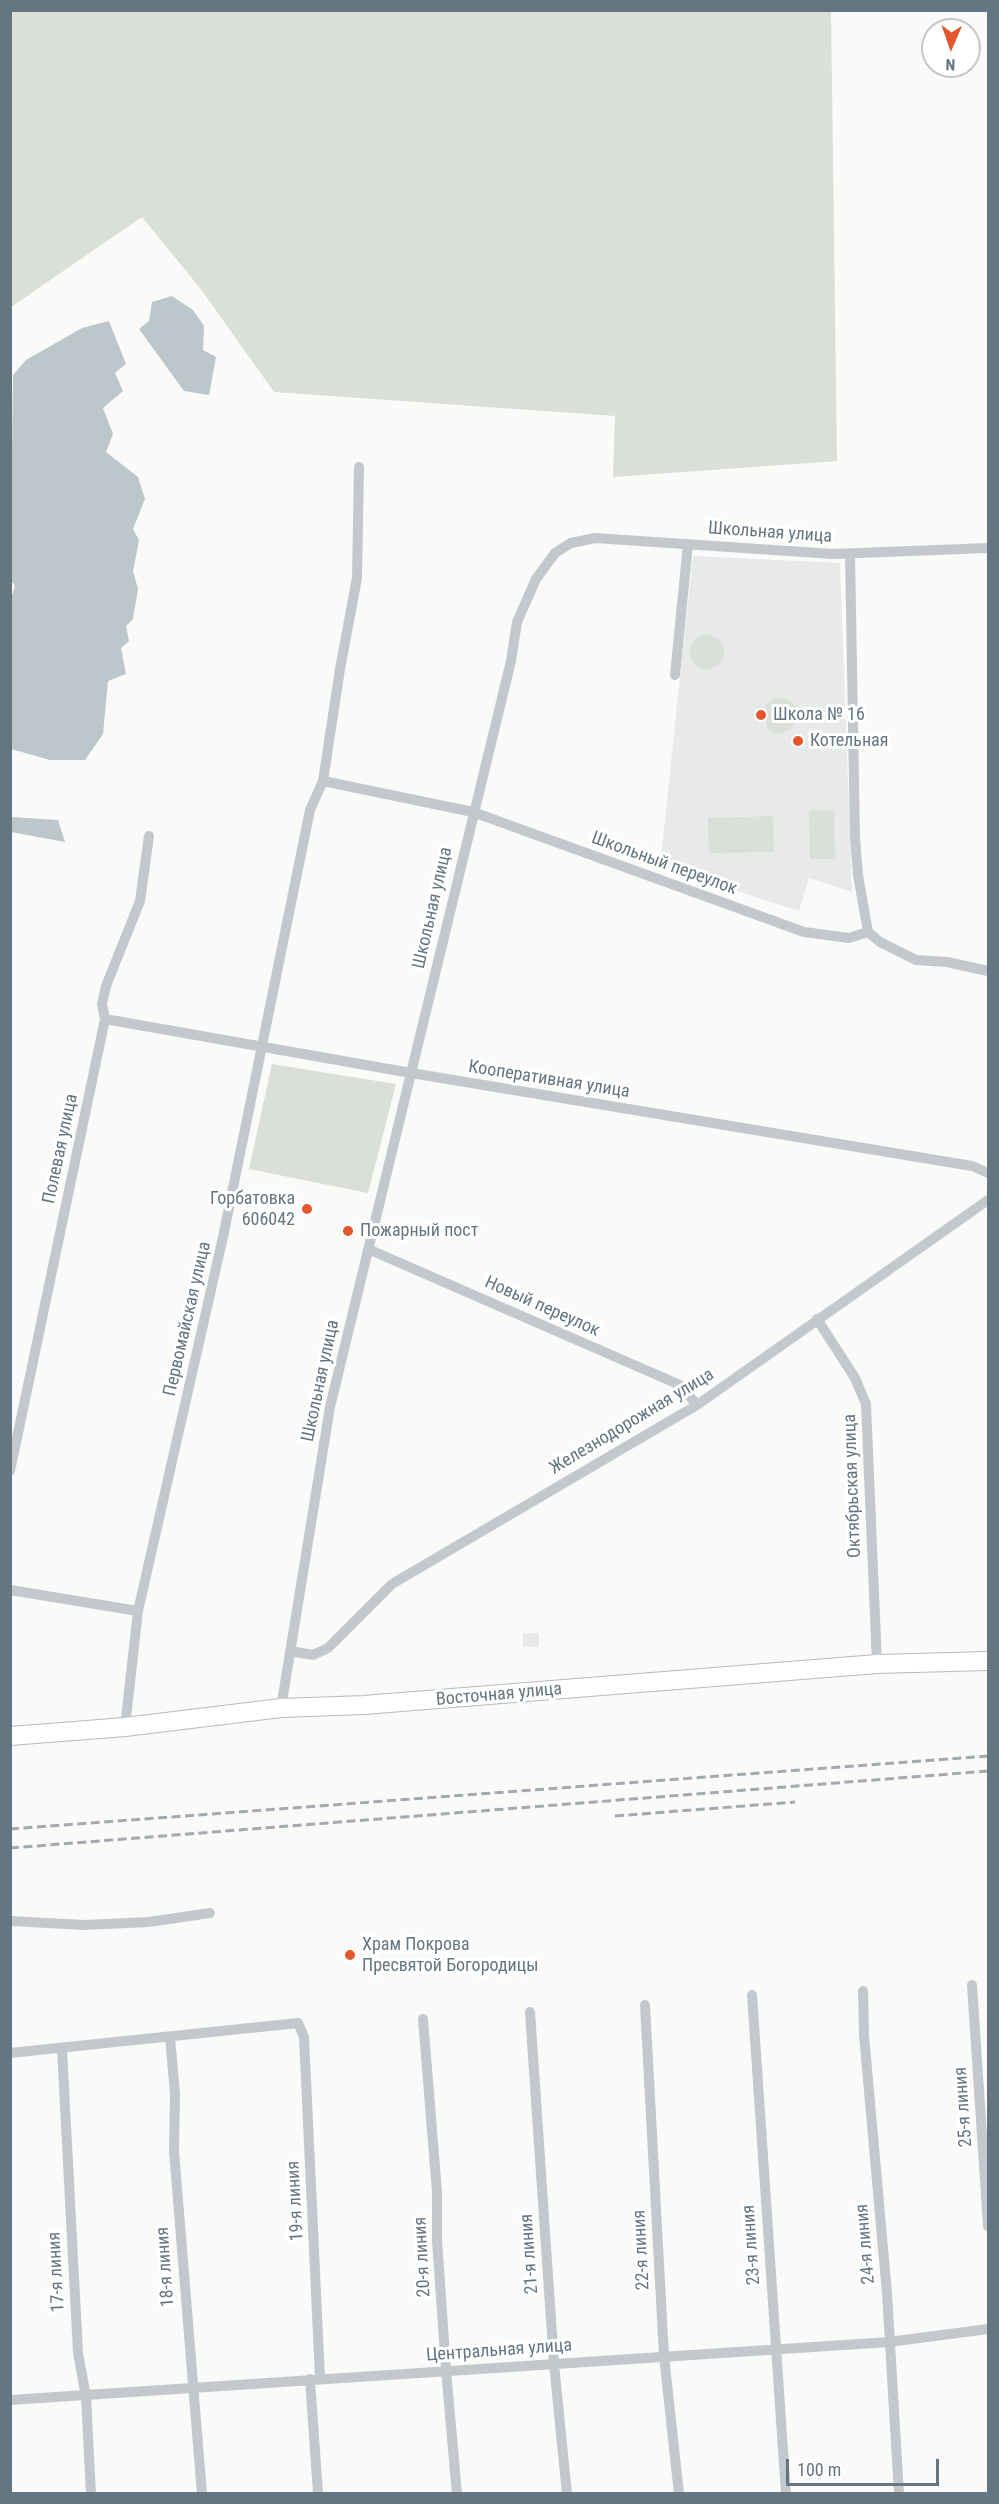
<!DOCTYPE html>
<meta charset="utf-8">
<style>
body{margin:0}
#map{position:relative;width:999px;height:2504px;overflow:hidden;background:#fafaf8;font-family:"Roboto Condensed",sans-serif}
canvas{display:block}
.frame{position:absolute;inset:0;border:12px solid #657683;pointer-events:none}
.north{position:absolute;left:921px;top:18px;width:60px;height:60px;box-sizing:border-box;background:#fff;border:2px solid #c1c8cd;border-radius:50%;rotate:182deg;font-size:16px;font-weight:700;line-height:24px;text-align:center;color:#657683}
.north::after{content:'';display:block;margin:auto;width:21px;height:27px;background:#e4572e;clip-path:polygon(50% 0,100% 100%,50% 72%,0 100%)}
.scale{position:absolute;left:786px;top:2459px;width:153px;height:27px;box-sizing:border-box;border:3px solid #657683;border-top:0;padding-left:8px;font-size:18px;line-height:21px;white-space:nowrap;color:#657683;-webkit-text-stroke:4px #fff;paint-order:stroke}
</style>
<div id="map">
<canvas width="999" height="2504"></canvas>
<div class="frame"></div>
<div class="north">N</div>
<div class="scale">100 m</div>
</div>
<script>
const c = document.querySelector('canvas').getContext('2d');
c.lineJoin = 'round';
function fillPath(path, color) { c.fillStyle = color; c.fill(path, 'evenodd'); }
const shape = rows => new Path2D(rows.map(r => 'M' + r).join(''));
function trace(path, color, width, dash) { c.strokeStyle = color; c.lineWidth = width; c.lineCap = dash ? 'butt' : 'round'; c.setLineDash(dash || []); c.stroke(path); }
function write(font, color, halo, rows, align = 'center') {
  c.font = font + ' "Roboto Condensed",sans-serif'; c.lineWidth = 6; c.setLineDash([]); c.textBaseline = 'middle'; c.strokeStyle = halo; c.fillStyle = color; for (const [text, x, y, turn = 0] of rows) {
    c.save(); c.translate(x, y); c.rotate((+turn || 0) * Math.PI / 180); c.textAlign = isNaN(turn) ? turn : align; if (halo) c.strokeText(text, 0, 0); c.fillText(text, 0, 0); c.restore();
  }
}
const built = shape([
 [693,556,840,563,852,892,809,878,799,911,660,866],
 [523,1633,539,1633,539,1647,523,1647]
]);
const green = shape([
 [11,10,831,11,837,461,613,477,615,416,274,392,200,288,142,217,11,307],
 '690 652a17 17 0 1 1 34 0a17 17 0 1 1-34 0Z',
 [775,697,789,700,797,709,797,720,789,731,774,734,767,729,766,705],
 [834,810,835,859,810,859,809,811],
 [773,816,774,852,709,853,708,818],
 [272,1064,396,1084,368,1193,249,1169]
]);
const water = shape([
 [172,296,193,310,204,326,203,350,216,357,209,395,184,391,139,329,149,321,152,302],
 [109,321,126,364,115,373,123,391,103,408,113,434,106,452,138,477,145,499,133,529,139,540,133,571,138,589,133,619,126,626,129,641,121,648,126,674,108,681,103,734,85,760,50,760,11,749,10,602,15,586,10,579,13,375,26,360,82,328],
 [11,817,58,820,65,842,11,832]
]);
const street = shape([
 [850,554,855,838,858,875,868,932],
 [675,675,688,544],
 [323,781,473,812,804,932,849,938,868,932,880,942,916,960,947,962,988,971],
 [105,1019,411,1073,972,1166,988,1173],
 [368,1249,680,1385,697,1405],
 [817,1319,855,1378,866,1404,877,1664],
 [10,1471,105,1019,102,1004,106,986,140,901,149,836],
 [10,1590,138,1611],
 [290,1651,313,1655,328,1648,392,1584,697,1405,988,1200],
 [281,1708,330,1407,511,661,517,622,536,579,555,553,571,543,595,538,833,554,988,548],
 [125,1727,138,1611,223,1237,310,810,323,781,340,669,357,578,359,467],
 [10,1921,85,1925,149,1922,210,1913],
 [972,1985,988,2226],
 [863,1991,864,2035,887,2293,899,2494],
 [752,1995,786,2494],
 [645,2005,664,2356,679,2494],
 [530,2012,554,2364,567,2494],
 [423,2019,437,2192,437,2240,446,2370,457,2494],
 [170,2037,175,2094,174,2151,202,2494],
 [62,2049,78,2353,86,2397,91,2494],
 [10,2053,298,2023,304,2037,320,2378],
 [310,2379,318,2494],
 [10,2400,889,2342,988,2329]
]);
const primary = shape([
 [10,1736,125,1727,281,1708,364,1705,877,1664,988,1661]
]);
const rail = shape([
 [615,1816,795,1802],
 [10,1829,988,1756],
 [10,1848,988,1771]
]);
const markers = [
 [761,715,6,"#e4572e"],
 [798,741,6,"#e4572e"],
 [307,1209,6,"#e4572e"],
 [348,1231,6,"#e4572e"],
 [350,1955,6,"#e4572e"]
];
const streetNames = [
 ["Школьная улица",770,533,4],
 ["Школьный переулок",664,864,20],
 ["Школьная улица",433,908,-77],
 ["Кооперативная улица",549,1080,9],
 ["Полевая улица",61,1149,-78],
 ["Новый переулок",542,1307,24],
 ["Первомайская улица",188,1319,-77],
 ["Школьная улица",321,1381,-78],
 ["Железнодорожная улица",632,1422,-31],
 ["Октябрьская улица",853,1486,-92],
 ["Восточная улица",499,1695,-5],
 ["25-я линия",964,2107,-94],
 ["19-я линия",296,2201,-93],
 ["24-я линия",866,2244,-95],
 ["23-я линия",752,2245,-94],
 ["22-я линия",642,2250,-93],
 ["21-я линия",530,2254,-94],
 ["20-я линия",423,2257,-93],
 ["18-я линия",166,2267,-94],
 ["17-я линия",57,2272,-93],
 ["Центральная улица",499,2351,-4]
];
const poiNames = [
 ["Школа № 16",773,715],
 ["Котельная",810,741],
 ["Горбатовка",295,1199,"right"],
 ["606042",295,1220,"right"],
 ["Пожарный пост",360,1231],
 ["Храм Покрова",362,1945],
 ["Пресвятой Богородицы",362,1966]
];
fillPath(built, '#e8e9e9');
fillPath(green, '#dadfd7');
fillPath(water, '#bbc7cb');
trace(primary, '#b5babe', 20);
trace(street, '#c3c8cc', 10);
trace(primary, '#fff', 18);
trace(rail, '#a2aab0', 3, [9, 4.5]);
for (const [x, y, r, color] of markers) { const dot = new Path2D(); dot.arc(x, y, r, 0, 2 * Math.PI); c.fillStyle = color; c.fill(dot); trace(dot, '#fff', 2); }
write('18px', '#657683', '#fff', streetNames);
write('18px', '#657683', '#fff', poiNames, 'left');
</script>
